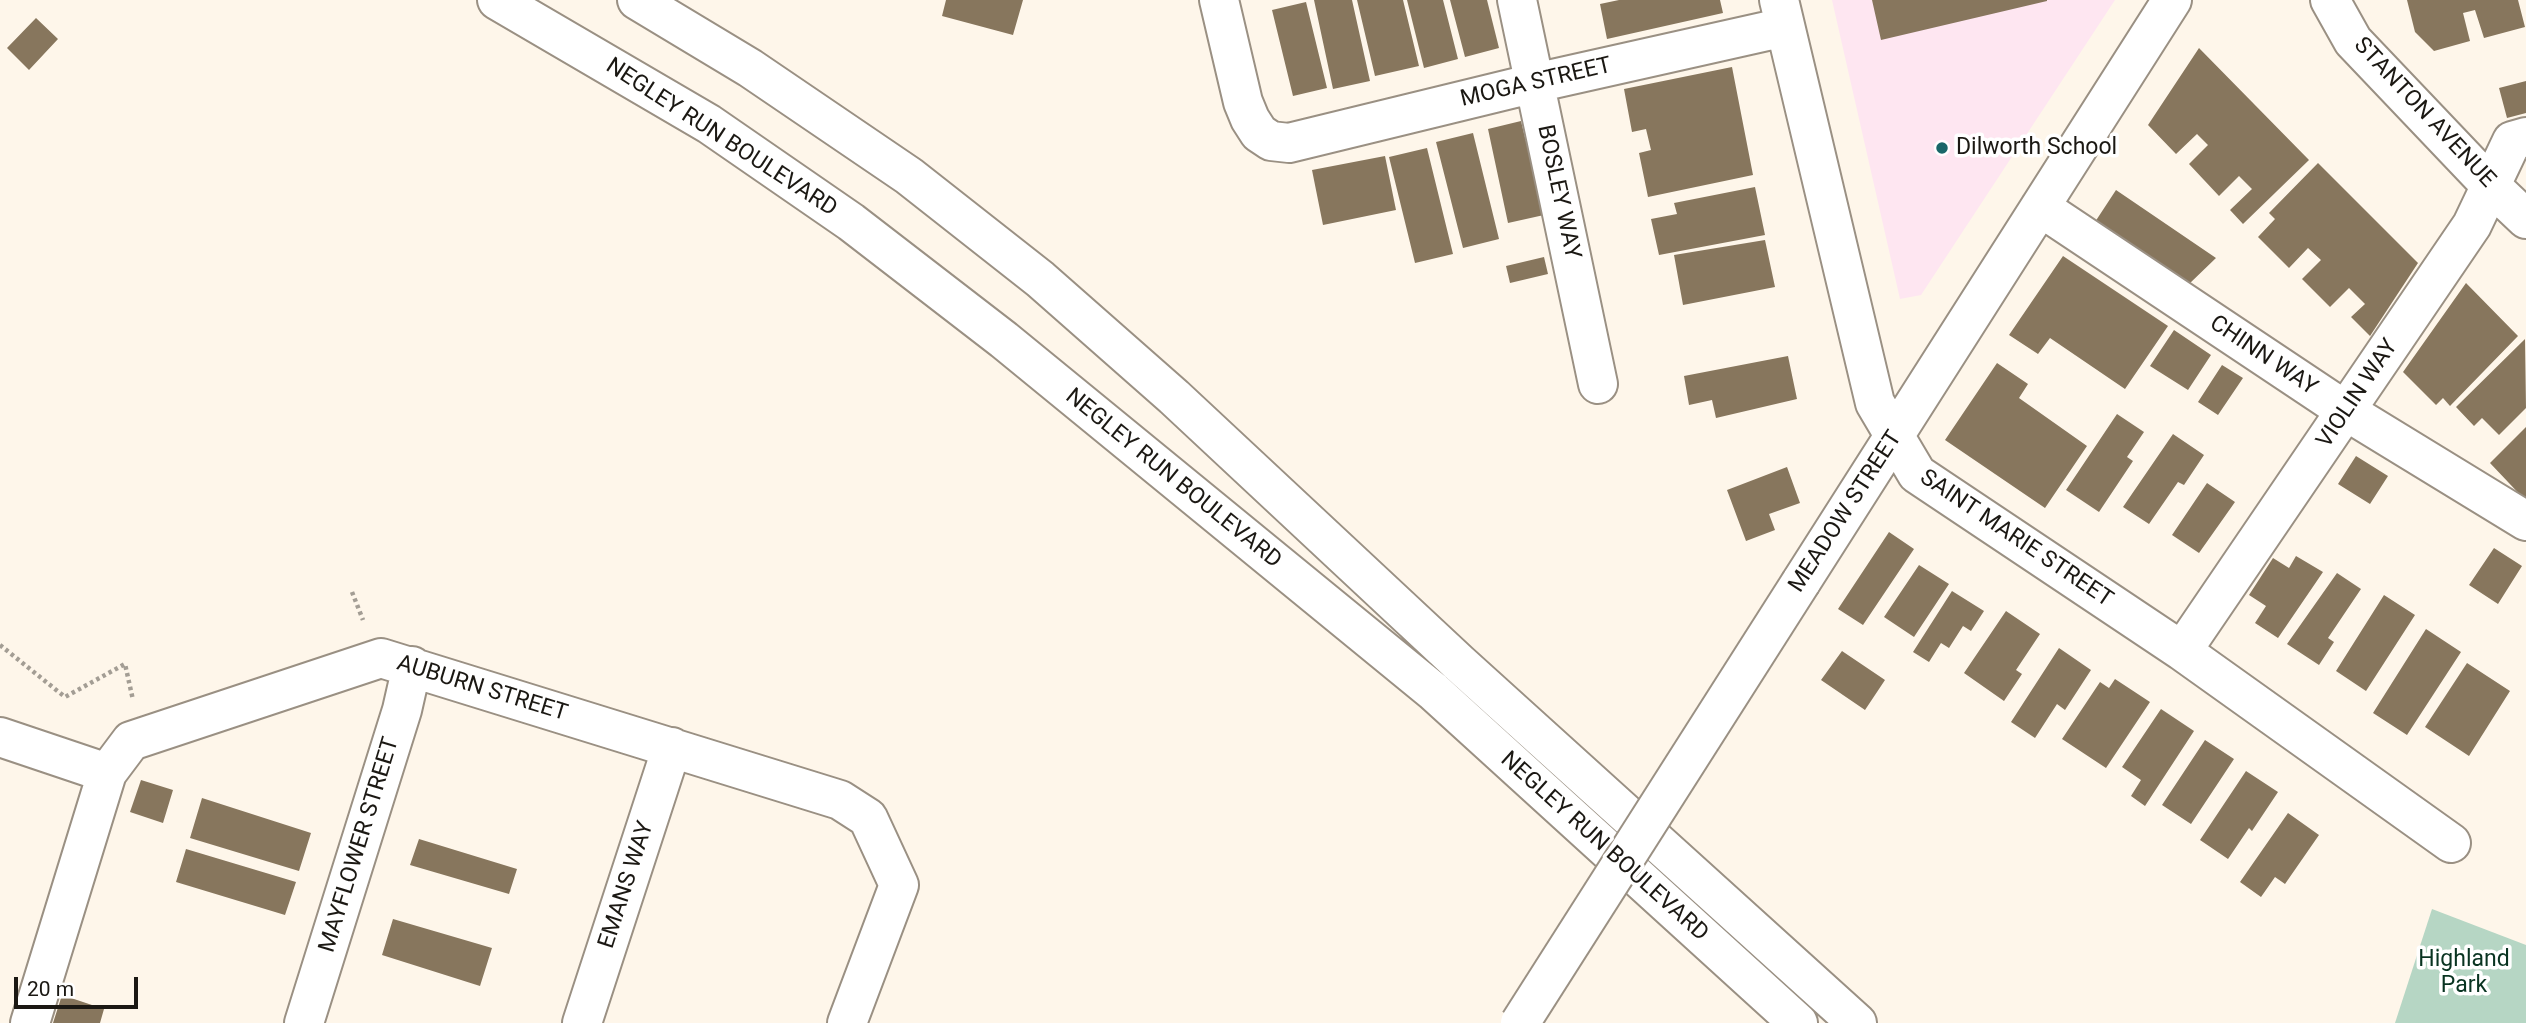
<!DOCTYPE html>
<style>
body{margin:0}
#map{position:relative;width:2526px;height:1023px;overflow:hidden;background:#fef6ea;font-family:Roboto,sans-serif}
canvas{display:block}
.scale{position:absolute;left:14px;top:977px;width:124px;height:32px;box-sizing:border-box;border:4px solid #1b1813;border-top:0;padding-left:9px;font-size:21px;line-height:24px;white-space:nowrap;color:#1b1813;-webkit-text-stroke:5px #fff;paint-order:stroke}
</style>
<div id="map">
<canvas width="2526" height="1023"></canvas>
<div class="scale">20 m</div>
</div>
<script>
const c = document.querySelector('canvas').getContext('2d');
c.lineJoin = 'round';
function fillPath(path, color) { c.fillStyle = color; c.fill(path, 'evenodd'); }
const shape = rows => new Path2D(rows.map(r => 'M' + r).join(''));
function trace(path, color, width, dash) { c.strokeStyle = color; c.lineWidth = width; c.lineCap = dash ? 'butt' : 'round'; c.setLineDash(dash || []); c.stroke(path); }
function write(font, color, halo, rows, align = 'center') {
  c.font = font + ' Roboto,sans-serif'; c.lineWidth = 7; c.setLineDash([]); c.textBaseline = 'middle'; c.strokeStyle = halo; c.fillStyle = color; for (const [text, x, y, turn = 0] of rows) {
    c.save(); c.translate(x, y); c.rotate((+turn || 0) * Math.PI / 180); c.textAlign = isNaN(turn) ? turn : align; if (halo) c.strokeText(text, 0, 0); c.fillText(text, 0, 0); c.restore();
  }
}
const education = shape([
 [1832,0,2115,0,1921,295,1900,299]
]);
const green = shape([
 [2432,909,2526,945,2526,1023,2395,1023]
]);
const building = shape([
 [946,0,1023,0,1013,35,942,16],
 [1314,0,1352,0,1370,81,1333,89],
 [1357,0,1403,0,1419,66,1375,76],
 [1407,0,1443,0,1458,59,1424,68],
 [1450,0,1487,0,1499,48,1465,57],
 [1619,0,1720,0,1723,13,1607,39,1600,4],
 [1872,0,2047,0,2047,1,1881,40],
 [2407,0,2518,0,2525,27,2484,38,2475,10,2463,13,2470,41,2434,51,2415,32],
 [1306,2,1327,88,1293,96,1272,10],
 [36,18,58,39,29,70,7,48],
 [2199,48,2309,160,2243,224,2230,210,2252,189,2239,176,2219,196,2189,164,2208,145,2197,134,2176,154,2148,125],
 [1732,67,1753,175,1648,197,1639,153,1651,150,1646,129,1632,132,1624,89],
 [2526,81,2526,113,2507,118,2499,88],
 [1521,121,1544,215,1508,223,1488,129],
 [1473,133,1499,239,1463,248,1436,142],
 [1427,148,1453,254,1415,263,1389,157],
 [1385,156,1396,210,1323,225,1312,170],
 [2318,163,2418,263,2370,336,2351,317,2365,304,2349,288,2330,307,2302,279,2321,260,2308,248,2289,268,2258,237,2275,219,2269,213],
 [1755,187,1765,235,1659,255,1651,219,1677,214,1674,203],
 [2116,190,2216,258,2188,285,2095,222],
 [1765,240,1775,287,1683,305,1674,255],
 [2063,256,2168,326,2125,389,2050,338,2038,354,2009,335],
 [1544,257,1548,274,1510,283,1506,266],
 [2466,283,2518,336,2450,406,2443,398,2436,405,2403,372],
 [2174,330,2211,355,2188,390,2150,366],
 [2525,339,2526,408,2499,435,2482,418,2474,426,2456,407],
 [1788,356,1797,399,1716,418,1712,400,1689,405,1684,376],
 [1997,363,2028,384,2019,398,2087,446,2045,508,1945,440],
 [2222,365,2243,378,2218,415,2198,402],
 [2117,414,2144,432,2127,457,2133,461,2099,512,2066,490],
 [2526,427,2526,501,2490,463],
 [2173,434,2204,455,2184,485,2178,482,2149,524,2123,507],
 [2356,456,2388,476,2370,504,2338,484],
 [1787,467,1800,503,1769,514,1775,530,1746,541,1727,490],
 [2207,483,2235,502,2199,553,2172,535],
 [1889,532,1914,549,1863,625,1838,609],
 [2494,548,2522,566,2498,604,2469,585],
 [2296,556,2323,572,2278,638,2255,623,2266,606,2249,595,2273,558,2289,568],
 [1919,565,1949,584,1914,637,1884,617],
 [2337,573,2361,589,2328,638,2334,642,2319,665,2287,644],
 [1952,591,1984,611,1971,631,1963,626,1949,648,1941,643,1929,662,1913,652],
 [2384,595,2415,615,2366,691,2336,671],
 [2006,611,2040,634,2016,670,2022,674,2004,701,1964,673],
 [2426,629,2461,652,2407,735,2373,713],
 [2059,648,2091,670,2065,710,2057,704,2035,738,2011,722],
 [1842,651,1885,680,1865,710,1821,680],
 [2467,663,2510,691,2469,756,2425,727],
 [2115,679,2150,702,2106,768,2062,739,2100,682,2109,688],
 [2161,709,2194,731,2145,806,2131,796,2141,780,2122,767],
 [2205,740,2234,759,2191,824,2162,805],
 [2246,771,2278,792,2252,831,2249,828,2228,859,2200,840],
 [141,780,173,790,163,823,130,812],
 [202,798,311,833,299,871,190,838],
 [2288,813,2319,835,2285,884,2275,877,2261,897,2240,882],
 [419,839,517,869,509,894,410,865],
 [186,849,296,882,285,915,176,882],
 [393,919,492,948,480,986,382,955],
 [62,995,104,1009,100,1023,53,1023]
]);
const path = shape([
 [352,592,363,620],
 [0,645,65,697,125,664,133,700]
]);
const minor = shape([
 [1219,0,1243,102,1250,119,1259,133,1271,141,1289,143,1535,83,1785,27],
 [1517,0,1598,384],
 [1779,0,1875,403,1917,474,2182,651,2451,843],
 [2330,0,2353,41,2491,186,2526,219],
 [2040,207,2346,411,2526,521],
 [1801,582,2172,0],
 [2182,651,2472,225,2512,141,2526,137],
 [0,737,107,773],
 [30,1023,107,773,131,741,381,658,840,800,868,818,899,885,847,1023],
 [304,1023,402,710,412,666],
 [582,1023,672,747]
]);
const major = shape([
 [497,0,709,124,851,222,1004,340,1433,691,1798,1023],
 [637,0,750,68,909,176,1040,279,1174,397,1459,663,1857,1023]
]);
const minorBridge = shape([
 [1520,1023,1801,582]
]);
const markers = [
 [1942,148,7,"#196769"]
];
const streetNames = [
 ["MOGA STREET",1536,83,-13],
 ["STANTON AVENUE",2424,113,47],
 ["NEGLEY RUN BOULEVARD",721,138,33],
 ["BOSLEY WAY",1558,192,78],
 ["CHINN WAY",2263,356,34],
 ["VIOLIN WAY",2358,394,-56],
 ["NEGLEY RUN BOULEVARD",1173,479,39],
 ["MEADOW STREET",1846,512,-57],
 ["SAINT MARIE STREET",2016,539,34],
 ["AUBURN STREET",482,689,17],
 ["MAYFLOWER STREET",360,845,-73],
 ["NEGLEY RUN BOULEVARD",1604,847,42],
 ["EMANS WAY",627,885,-72]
];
const poiNames = [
 ["Dilworth School",1956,148]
];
const parkNames = [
 ["Highland",2464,960],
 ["Park",2464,986]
];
fillPath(education, '#fee6f1');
fillPath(green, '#b6d6c4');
fillPath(building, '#87765d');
trace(minor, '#9a9083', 42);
trace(major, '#9a9083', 42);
trace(path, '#a39d94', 4.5, [3.5, 3.5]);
trace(minor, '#fff', 38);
trace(major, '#fff', 38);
trace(minorBridge, '#9a9083', 42, []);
trace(minorBridge, '#fff', 38);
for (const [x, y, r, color] of markers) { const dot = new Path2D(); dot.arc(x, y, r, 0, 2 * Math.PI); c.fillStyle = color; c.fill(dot); trace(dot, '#fff', 2.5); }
write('23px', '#1b1813', '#fff', streetNames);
write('23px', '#1b1813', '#fff', poiNames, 'left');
write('23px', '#093421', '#fff', parkNames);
</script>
